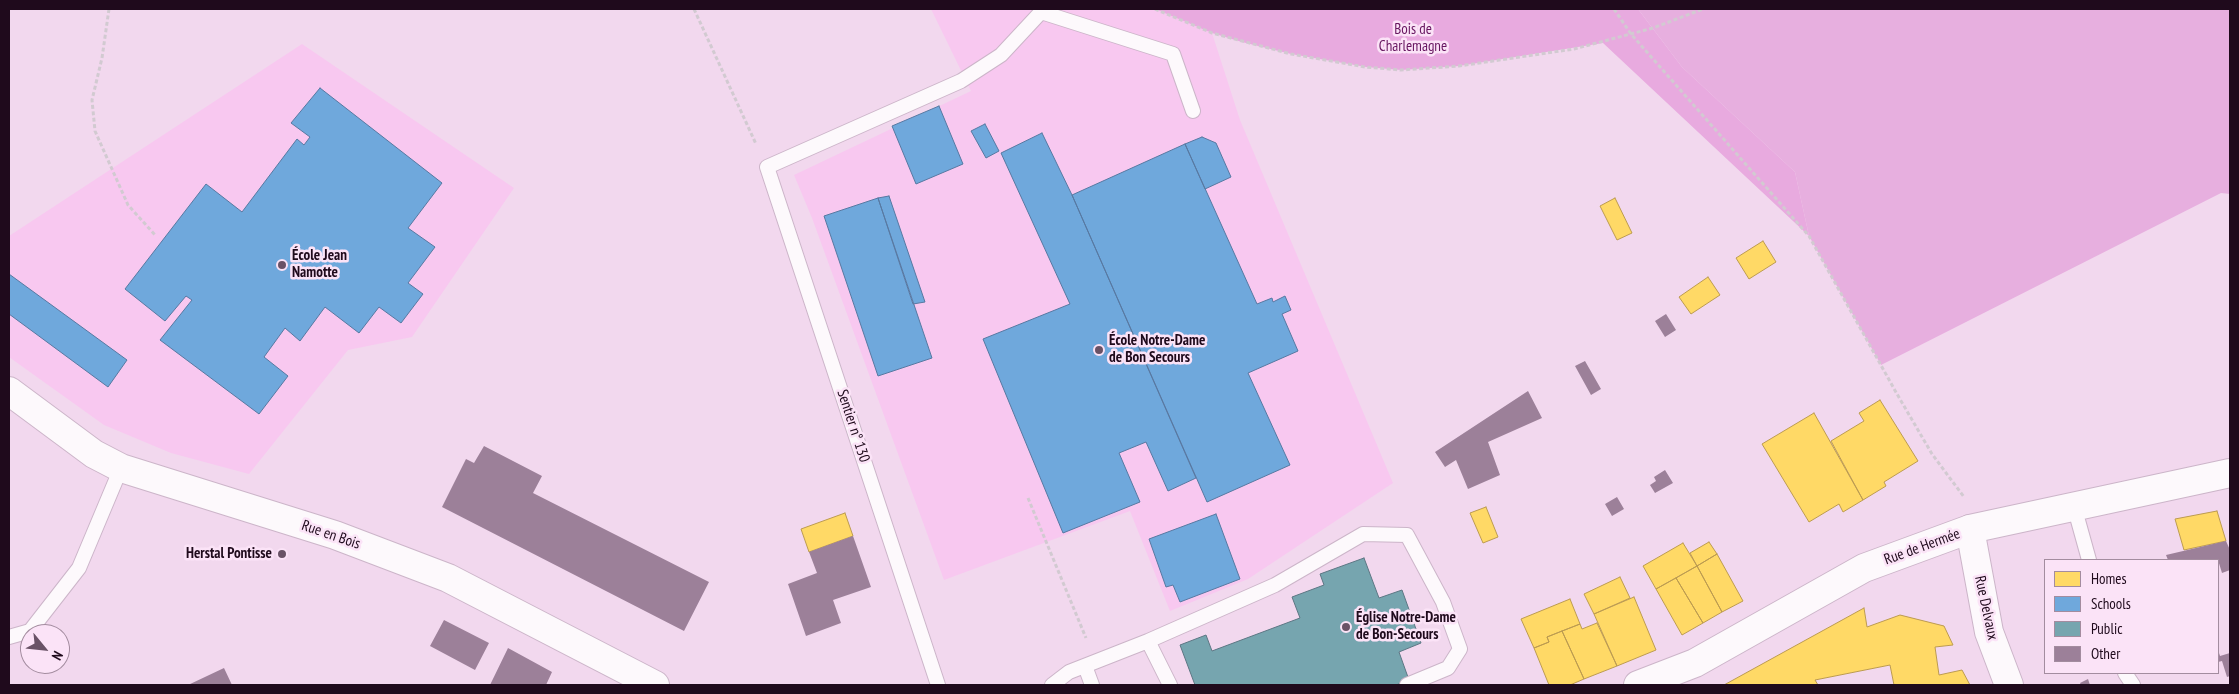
<!DOCTYPE html>
<meta charset="utf-8">
<style>
body{margin:0}
#map{position:relative;width:2239px;height:694px;overflow:hidden;background:#f2d8ee;font-family:"PT Sans Narrow",sans-serif}
canvas{display:block}
.frame{position:absolute;inset:0;border:10px solid #1f0a1c;pointer-events:none}
.legend{position:absolute;left:2044px;top:559px;width:175px;height:115px;box-sizing:border-box;background:#fbe3f7;border:1px solid #a38c9f;margin:0;padding:6px 9px;list-style:none;font-size:15px;color:#1f0a1c}
.legend li{display:flex;align-items:center;gap:10px;height:25px}
.legend b{width:25px;border:1px solid #a38c9f}
.north{position:absolute;left:20px;top:624px;width:50px;height:50px;box-sizing:border-box;background:#fbe3f7;border:1px solid #a38c9f;border-radius:50%;rotate:118deg;font-size:14px;font-weight:700;line-height:20px;text-align:center;color:#1f0a1c}
.north::after{content:'';display:block;margin:auto;width:18px;height:22px;background:#695266;clip-path:polygon(50% 0,100% 100%,50% 72%,0 100%)}
</style>
<div id="map">
<canvas width="2239" height="694"></canvas>
<div class="frame"></div>
<ul class="legend">
<li><b style="height:14px;background:#ffd966"></b>Homes</li>
<li><b style="height:14px;background:#6fa8dc"></b>Schools</li>
<li><b style="height:14px;background:#76a5af"></b>Public</li>
<li><b style="height:14px;background:#9c8099"></b>Other</li>
</ul>
<div class="north">N</div>
</div>
<script>
const c = document.querySelector('canvas').getContext('2d');
c.lineJoin = 'round';
function fillPath(path, color) { c.fillStyle = color; c.fill(path, 'evenodd'); }
const shape = rows => new Path2D(rows.map(r => 'M' + r).join(''));
function trace(path, color, width, dash) { c.strokeStyle = color; c.lineWidth = width; c.lineCap = dash ? 'butt' : 'round'; c.setLineDash(dash || []); c.stroke(path); }
function write(font, color, halo, rows, align = 'center') {
  c.font = font + ' "PT Sans Narrow",sans-serif'; c.lineWidth = 5; c.setLineDash([]); c.textBaseline = 'middle'; c.strokeStyle = halo; c.fillStyle = color; for (const [text, x, y, turn = 0] of rows) {
    c.save(); c.translate(x, y); c.rotate((+turn || 0) * Math.PI / 180); c.textAlign = isNaN(turn) ? turn : align; if (halo) c.strokeText(text, 0, 0); c.fillText(text, 0, 0); c.restore();
  }
}
const built = shape([
 [931,9,1155,9,1212,33,1240,120,1393,483,1248,579,1170,611,1130,511,944,580,812,218,794,175,971,91],
 [302,44,514,188,412,337,348,350,249,474,171,453,104,425,9,357,9,236]
]);
const green = shape([
 [1638,9,2230,9,2230,194,2221,193,1881,365,1809,236,1795,172,1682,67]
]);
const forest = shape([
 [1155,9,1638,9,1682,67,1795,172,1809,236,1603,43,1459,66,1401,70,1366,67,1291,54,1242,42,1212,33]
]);
const homes = shape([
 [1615,198,1632,233,1617,240,1600,206,1615,198],
 [1763,241,1776,262,1749,279,1736,258,1763,241],
 [1708,277,1720,295,1691,314,1679,297,1708,277],
 [1880,400,1918,461,1884,482,1886,486,1863,500,1831,441,1864,421,1859,413,1880,400],
 [1814,413,1863,500,1843,512,1839,504,1809,522,1762,444,1814,413],
 [1486,507,1498,537,1483,543,1470,513,1486,507],
 [2217,511,2226,541,2184,550,2175,519,2217,511],
 [845,513,853,536,809,552,801,529,845,513],
 [1709,542,1717,554,1697,566,1690,553,1709,542],
 [1683,543,1697,566,1656,589,1643,566,1683,543],
 [1717,554,1743,601,1722,612,1697,566,1717,554],
 [1697,566,1722,612,1703,623,1676,578,1697,566],
 [1620,577,1630,598,1594,614,1584,594,1620,577],
 [1676,578,1703,623,1682,635,1656,589,1676,578],
 [1634,597,1656,650,1617,666,1594,614,1634,597],
 [1570,599,1580,624,1547,637,1549,642,1534,648,1521,619,1570,599],
 [1864,608,1867,627,1900,615,1944,626,1953,645,1935,647,1939,675,1962,670,1970,685,1894,685,1890,665,1815,680,1818,685,1724,685,1864,608],
 [1597,623,1617,666,1584,679,1562,631,1580,624,1582,629,1597,623],
 [1562,631,1584,679,1570,685,1549,685,1534,648,1549,642,1547,637,1562,631]
]);
const schools = shape([
 [320,88,442,183,408,228,435,247,408,283,423,294,401,323,379,307,359,333,325,307,300,341,285,328,264,357,288,376,259,414,160,340,192,300,186,296,165,321,125,289,206,184,242,212,297,139,304,145,310,137,291,123,320,88],
 [939,106,963,164,916,184,892,126,939,106],
 [985,124,999,151,986,158,971,131,985,124],
 [1042,133,1072,195,1196,478,1168,491,1146,442,1119,453,1140,502,1063,533,983,339,1070,304,1001,153,1042,133],
 [1202,137,1216,143,1231,177,1205,189,1185,144,1202,137],
 [1185,144,1257,304,1272,298,1273,302,1285,296,1291,310,1282,314,1298,351,1248,373,1290,465,1207,502,1072,195,1185,144],
 [889,196,925,302,913,304,878,198,889,196],
 [878,198,932,358,878,376,824,216,878,198],
 [9,274,127,360,108,387,9,314,9,274],
 [1216,514,1240,579,1180,602,1173,585,1166,587,1149,539,1216,514]
]);
const public = shape([
 [1364,558,1379,598,1402,590,1421,643,1399,652,1409,680,1396,685,1195,685,1180,645,1206,635,1212,651,1300,618,1292,597,1324,585,1320,574,1364,558]
]);
const building = shape([
 [1666,314,1676,330,1665,337,1655,321],
 [1585,361,1601,389,1591,395,1575,366],
 [1528,391,1542,418,1488,442,1500,475,1468,489,1456,460,1445,467,1435,452],
 [484,446,542,476,533,493,709,582,684,631,442,507,466,459,474,463],
 [1665,470,1673,483,1655,493,1650,485,1656,481,1654,477],
 [1617,497,1624,509,1612,516,1605,504],
 [853,536,871,587,833,600,841,623,806,636,788,584,817,573,809,552],
 [2226,541,2230,550,2230,570,2222,573,2218,560,2168,560,2166,555],
 [444,620,489,643,475,670,430,646],
 [508,648,552,672,546,685,490,685],
 [2218,650,2220,656,2230,653,2230,676,2227,677,2222,661,2218,662],
 [224,668,232,685,188,685],
 [2088,679,2090,685,2081,685,2080,683]
]);
const path = shape([
 [109,9,102,58,92,100,95,131,128,205,156,236],
 [694,9,756,144],
 [1155,9,1212,33,1291,54,1365,67,1401,70,1459,66,1574,49,1653,28,1703,9],
 [1614,9,1631,34,1809,236,1897,394,1932,454,1964,497],
 [1028,498,1086,638]
]);
const service = shape([
 [2074,506,2089,560],
 [9,637,30,631,79,568,121,468],
 [1148,641,1170,685],
 [1085,666,1092,685],
 [2125,673,2133,685],
 [938,685,767,167,961,81,1001,55,1041,12,1173,54,1193,111],
 [1052,685,1069,672,1148,641,1275,585,1363,534,1407,535,1443,602,1460,649,1448,668,1407,685]
]);
const minor = shape([
 [1970,529,1989,632,2009,685]
]);
const tertiary = shape([
 [9,391,94,454,121,468,335,535,448,578,655,685],
 [1638,685,1695,663,1864,568,1970,529,2230,473]
]);
const markers = [
 [282,265,5,"#695266"],
 [1099,350,5,"#695266"],
 [282,554,5,"#695266"],
 [1346,627,5,"#695266"]
];
const parkNames = [
 ["Bois de",1413,30],
 ["Charlemagne",1413,47]
];
const poiNames = [
 ["École Jean",292,256],
 ["Namotte",292,273],
 ["École Notre-Dame",1109,341],
 ["de Bon Secours",1109,358],
 ["Herstal Pontisse",272,554,"right"],
 ["Église Notre-Dame",1356,618],
 ["de Bon-Secours",1356,635]
];
const streetNames = [
 ["Sentier n° 130",853,426,72],
 ["Rue en Bois",331,535,19],
 ["Rue de Hermée",1922,547,-20],
 ["Rue Delvaux",1986,608,78]
];
fillPath(built, '#f8c8f0');
fillPath(green, '#e7afdf');
fillPath(forest, '#e8aadf');
fillPath(homes, '#ffd966');
trace(homes, '#bc9b50', 1);
fillPath(schools, '#6fa8dc');
trace(schools, '#5779a2', 1);
fillPath(public, '#76a5af');
trace(public, '#5c7683', 1);
fillPath(building, '#9c8099');
trace(service, '#ccb5c9', 16);
trace(minor, '#ccb5c9', 30);
trace(tertiary, '#ccb5c9', 30);
trace(path, '#d2cad1', 3, [4, 2.5]);
trace(service, '#fdf9fc', 14);
trace(minor, '#fdf9fc', 28);
trace(tertiary, '#fdf9fc', 28);
for (const [x, y, r, color] of markers) { const dot = new Path2D(); dot.arc(x, y, r, 0, 2 * Math.PI); c.fillStyle = color; c.fill(dot); trace(dot, '#fbe3f7', 2); }
write('15px', '#671660', '#fbe3f7', parkNames);
write('bold 15px', '#1f0a1c', '#fbe3f7', poiNames, 'left');
write('15px', '#1f0a1c', '#fbe3f7', streetNames);
</script>
